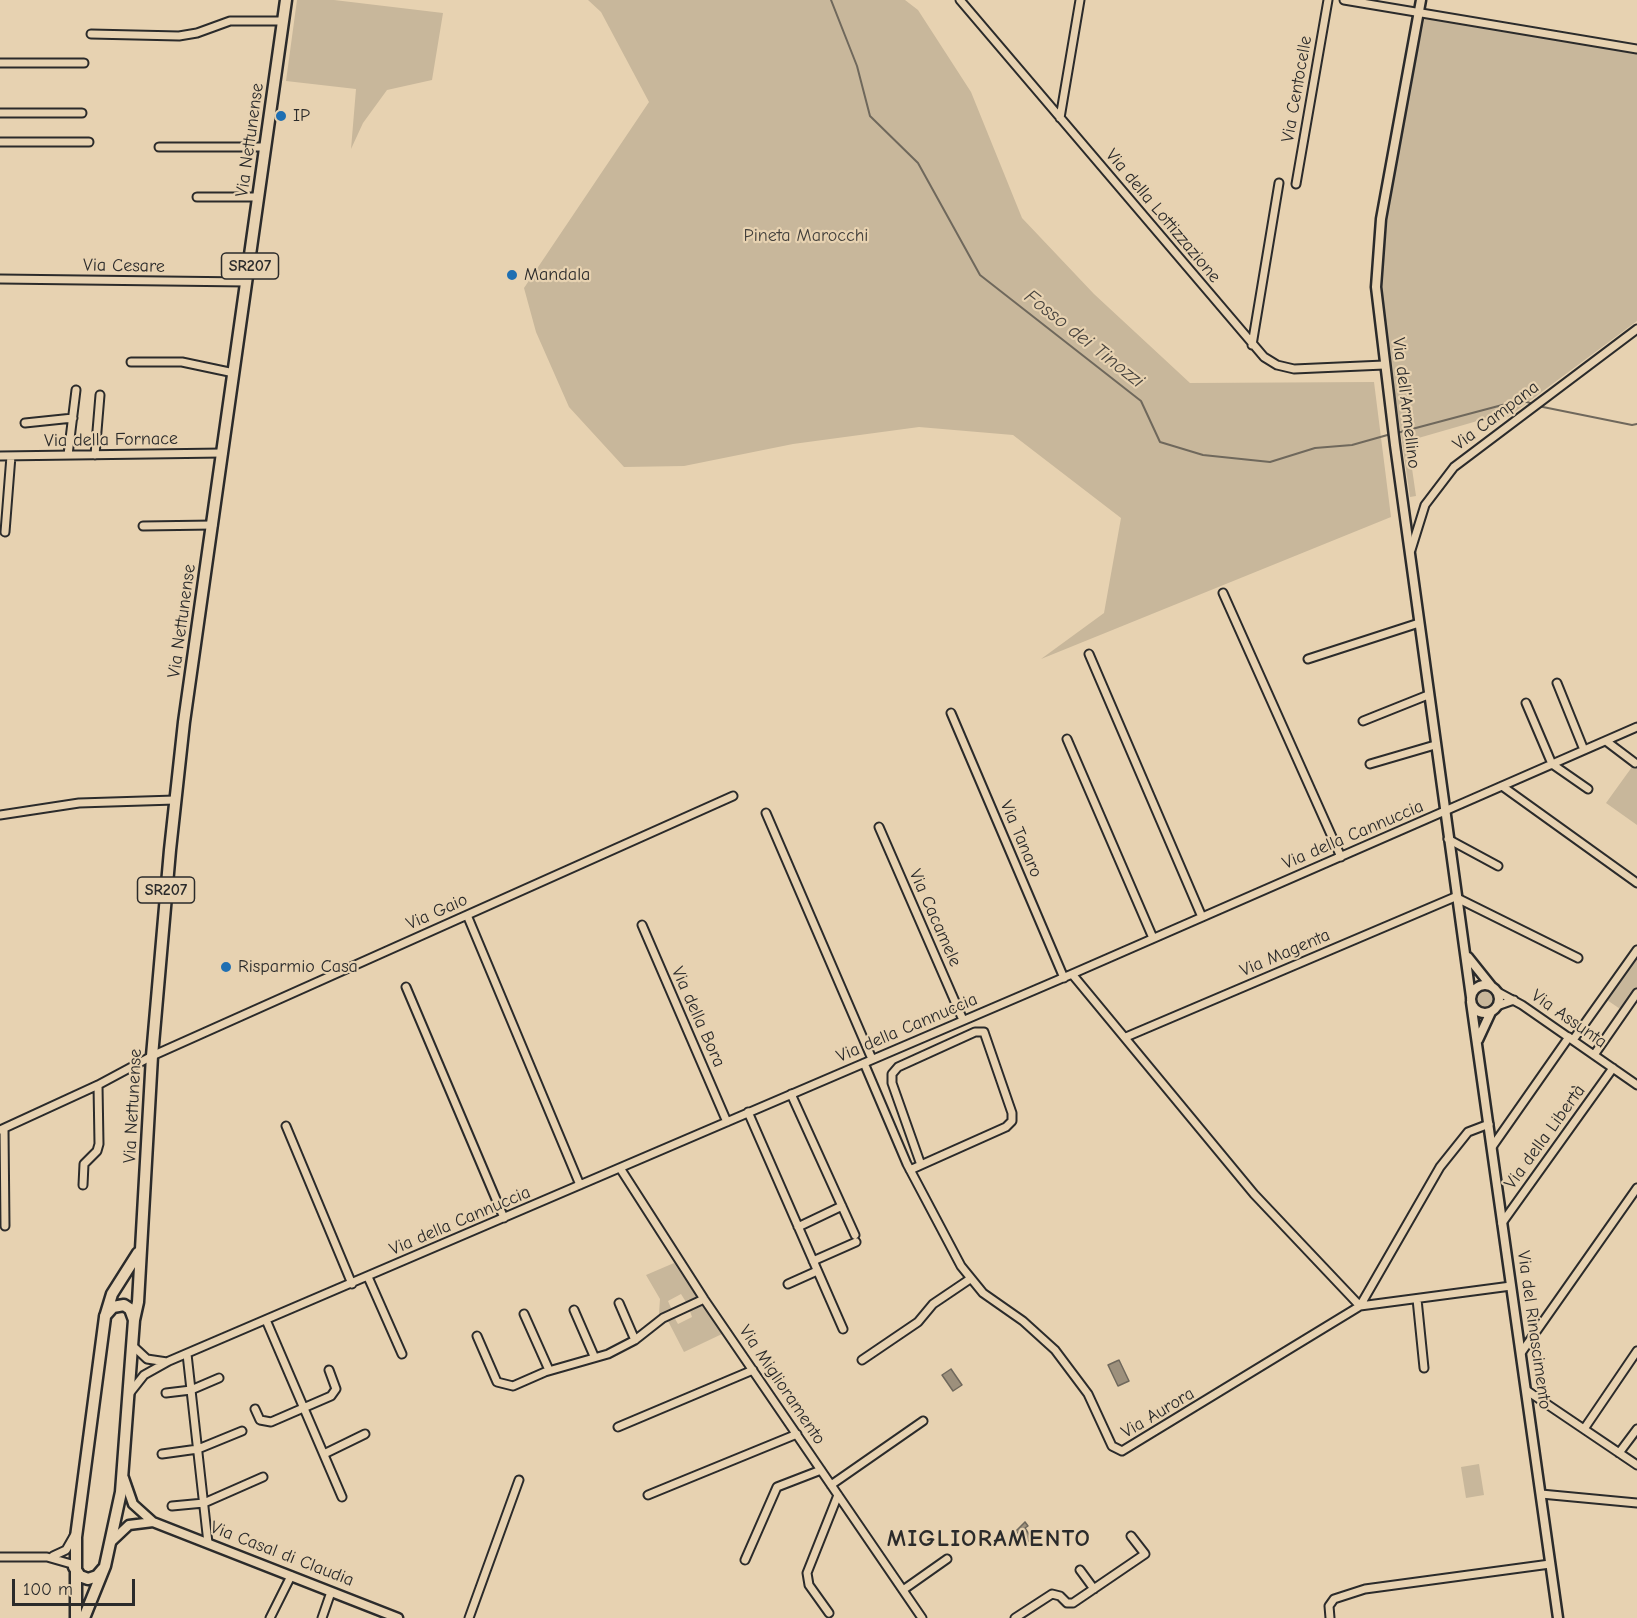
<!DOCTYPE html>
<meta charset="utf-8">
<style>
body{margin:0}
#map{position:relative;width:1637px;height:1618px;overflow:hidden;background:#e7d2b1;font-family:"Comic Neue",sans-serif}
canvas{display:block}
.scale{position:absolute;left:12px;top:1579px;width:123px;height:27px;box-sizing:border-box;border:3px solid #2b2b2b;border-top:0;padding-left:8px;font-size:18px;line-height:21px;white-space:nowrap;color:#2b2b2b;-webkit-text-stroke:4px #e7d2b1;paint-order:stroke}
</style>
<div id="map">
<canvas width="1637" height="1618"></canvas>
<div class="scale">100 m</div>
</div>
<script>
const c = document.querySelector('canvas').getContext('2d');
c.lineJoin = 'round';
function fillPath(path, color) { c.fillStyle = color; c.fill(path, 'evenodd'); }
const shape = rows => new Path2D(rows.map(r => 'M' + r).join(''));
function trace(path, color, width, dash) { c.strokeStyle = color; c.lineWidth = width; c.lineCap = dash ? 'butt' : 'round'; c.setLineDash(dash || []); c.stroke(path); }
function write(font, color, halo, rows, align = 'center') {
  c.font = font + ' "Comic Neue",sans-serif'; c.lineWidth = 4.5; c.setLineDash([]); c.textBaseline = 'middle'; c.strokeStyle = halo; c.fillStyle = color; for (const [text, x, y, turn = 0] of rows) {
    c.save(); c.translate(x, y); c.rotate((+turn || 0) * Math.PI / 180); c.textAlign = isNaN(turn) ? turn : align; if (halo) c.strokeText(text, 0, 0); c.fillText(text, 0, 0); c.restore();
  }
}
const green = shape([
 [297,0,334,0,443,13,432,80,387,90,363,123,351,149,356,89,286,81],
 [588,0,905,0,918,10,971,92,1022,218,1094,294,1190,383,1374,382,1391,517,1041,659,1104,613,1121,518,1013,435,919,427,793,444,684,466,624,467,569,407,536,332,524,288,649,102,601,12],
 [1425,17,1637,52,1637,321,1508,417,1505,413,1408,441,1416,496,1410,497,1379,284,1382,218],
 [1637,760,1637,825,1606,803],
 [1637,956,1637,997,1626,1013,1607,1000],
 '1476 998a9 9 0 1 1 18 0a9 9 0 1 1-18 0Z',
 [674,1263,697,1297,686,1302,681,1294,668,1301,671,1308,659,1314,660,1299,646,1275],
 [702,1304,722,1334,684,1352,668,1321,674,1317,678,1324,692,1317,690,1311],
 [1479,1464,1484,1495,1466,1498,1461,1467]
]);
const water = shape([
 [1119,1360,1129,1381,1118,1386,1108,1365,1119,1360],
 [951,1369,962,1385,953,1391,942,1375,951,1369],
 [1025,1522,1028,1526,1025,1528,1032,1539,1025,1543,1016,1531,1025,1522]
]);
const stream = shape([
 [831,0,857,66,870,116,918,163,980,275,1141,401,1160,442,1203,455,1270,462,1315,448,1352,445,1391,434],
 [1538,406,1632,425,1637,424],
 [1397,433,1521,400,1533,404]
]);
const minor = shape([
 [960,0,1264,357,1277,365,1294,369,1384,365],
 [1344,0,1637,49],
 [91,34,179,36,197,33,230,21,283,21],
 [0,63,84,63],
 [0,113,82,113],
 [1060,118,1080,0],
 [0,142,89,142],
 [159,147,266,147],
 [1296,184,1328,0],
 [197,197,259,197],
 [0,279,247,282],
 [1252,345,1279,183],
 [131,362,182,362,234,373],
 [25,423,73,418],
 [68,455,76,390],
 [95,455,100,395],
 [0,456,223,453],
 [143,526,213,525],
 [5,532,11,456],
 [1411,550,1425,505,1454,467,1637,329],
 [1223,593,1341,857],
 [1089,654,1202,917],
 [1308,659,1419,623],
 [1557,683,1584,750],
 [1526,703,1552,764,1588,789],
 [951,713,1064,978],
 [1363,721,1428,695],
 [1067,739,1153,938],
 [1606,741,1635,763],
 [1370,764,1435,745],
 [1502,786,1637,883],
 [766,813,872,1059],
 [0,815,79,803,175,800],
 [879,827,963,1020],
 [1448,839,1498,866],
 [467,915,580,1185],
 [642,925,727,1122],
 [1072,974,1254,1194,1360,1306],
 [406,987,504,1218],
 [1496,991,1522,1005,1637,1085],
 [1497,1006,1514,1000],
 [1126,1037,1455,897,1578,958],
 [1573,1040,1637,950],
 [1594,1055,1637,993],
 [864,1063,907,1164,961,1266,983,1293,1023,1321,1055,1350,1088,1394,1112,1446,1122,1451,1360,1306,1440,1167,1468,1132,1489,1124],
 [791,1094,855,1235],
 [748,1112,843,1329],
 [286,1126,352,1284],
 [4,1129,5,1226],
 [0,1130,98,1085,152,1056,733,796],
 [1492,1147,1569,1037],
 [620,1168,704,1299,922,1618],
 [910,1170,921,1165,1006,1127,1012,1121,1012,1113,984,1032,975,1032,898,1067,892,1074,892,1083,921,1165],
 [83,1185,84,1164,97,1151,99,1144,98,1085],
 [1502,1223,1613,1068],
 [798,1227,842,1206],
 [813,1261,856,1242],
 [368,1277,402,1354],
 [788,1284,817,1271],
 [1417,1299,1424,1368],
 [619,1303,635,1340],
 [1360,1306,1511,1286],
 [574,1310,594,1356],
 [524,1314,549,1370],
 [266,1320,342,1497],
 [477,1336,497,1382,513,1386,545,1372,608,1354,635,1340,663,1318,704,1299],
 [133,1346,147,1359,167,1362],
 [1521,1353,1637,1188],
 [187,1354,208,1543],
 [862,1360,918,1322,933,1304,970,1279],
 [1526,1390,1637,1465],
 [166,1393,191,1390,219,1378],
 [129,1394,144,1375,169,1361,1072,974,1637,727],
 [255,1409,260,1420,271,1422,331,1396,336,1389,329,1370],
 [618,1427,753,1370],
 [1584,1429,1637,1351],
 [1619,1453,1637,1429],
 [162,1454,198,1449,242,1431],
 [324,1454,365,1434],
 [831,1485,923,1421],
 [1541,1494,1637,1503],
 [648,1495,797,1434],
 [172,1506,204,1503,263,1477],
 [53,1556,66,1550,74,1536],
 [0,1557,47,1557,75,1565],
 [745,1560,777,1487,821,1470],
 [1080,1570,1094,1589],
 [903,1590,947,1559],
 [829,1613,809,1585,807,1573,838,1495],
 [270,1618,291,1576],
 [322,1618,331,1592],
 [469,1618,519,1480],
 [1015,1618,1052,1594,1060,1596,1067,1603,1073,1603,1145,1554,1131,1536],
 [1330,1618,1329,1606,1334,1599,1365,1589,1550,1564]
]);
const tertiary = shape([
 [1421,0,1381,219,1376,287,1395,445,1471,997],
 [1468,957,1492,987],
 '1471 999a14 14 0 1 1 28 0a14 14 0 1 1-28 0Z',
 [1471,1002,1558,1618],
 [1478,1040,1491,1012],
 [124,1478,133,1504,153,1522,398,1618],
 [111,1542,129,1525,153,1522]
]);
const primary = shape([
 [105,1316,113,1307,124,1305,130,1309,134,1320],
 [74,1567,80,1576,88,1579,97,1576,103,1569],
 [76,1618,76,1537,105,1317,112,1294,138,1253],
 [84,1618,105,1566,121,1492,134,1320,138,1302,152,1056,170,850,184,722,286,0]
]);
const markers = [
 [281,116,6,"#1f6fb2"],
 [512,275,6,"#1f6fb2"],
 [226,967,6,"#1f6fb2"]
];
const shields = [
 [250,266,57],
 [166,890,57]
];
const shieldNames = [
 ["SR207",250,266],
 ["SR207",166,890]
];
const streetNames = [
 ["Via Centocelle",1297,89,-80],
 ["Via Nettunense",250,140,-82],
 ["Via della Lottizzazione",1163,216,50],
 ["Via Cesare",124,266,1],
 ["Via dell'Armellino",1406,403,83],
 ["Via Campana",1496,416,-37],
 ["Via della Fornace",111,440,-1],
 ["Via Nettunense",182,621,-82],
 ["Via della Cannuccia",1353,835,-23],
 ["Via Tanaro",1021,839,67],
 ["Via Gaio",437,912,-24],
 ["Via Cacamele",935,918,66],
 ["Via Magenta",1285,953,-23],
 ["Via della Bora",698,1017,66],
 ["Via Assunta",1569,1019,35],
 ["Via della Cannuccia",907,1028,-23],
 ["Via Nettunense",133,1106,-87],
 ["Via della Libertà",1545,1137,-54],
 ["Via della Cannuccia",460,1221,-23],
 ["Via del Rinascimento",1534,1330,82],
 ["Via Miglioramento",782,1385,56],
 ["Via Aurora",1158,1413,-31],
 ["Via Casal di Claudia",282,1554,21]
];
const poiNames = [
 ["IP",293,116],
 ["Mandala",524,275],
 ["Risparmio Casa",238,967]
];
const parkNames = [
 ["Pineta Marocchi",806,236]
];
const waterNames = [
 ["Fosso dei Tinozzi",1084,339,38]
];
const districtNames = [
 ["MIGLIORAMENTO",989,1539]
];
fillPath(green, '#c8b79b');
fillPath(water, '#9d907c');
trace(water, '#6f685c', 1.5);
trace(stream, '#6f685c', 2);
trace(minor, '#2b2b2b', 11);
trace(tertiary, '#2b2b2b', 13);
trace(primary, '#2b2b2b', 15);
trace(minor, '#e7d2b1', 7);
trace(tertiary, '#e7d2b1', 8);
trace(primary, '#e7d2b1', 10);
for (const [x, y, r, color] of markers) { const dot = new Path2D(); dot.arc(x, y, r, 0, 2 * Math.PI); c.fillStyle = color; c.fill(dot); trace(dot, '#e7d2b1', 2); }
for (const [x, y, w] of shields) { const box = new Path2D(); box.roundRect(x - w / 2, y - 13, w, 26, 4.5); c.fillStyle = '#e7d2b1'; c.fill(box); trace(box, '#2b2b2b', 1.5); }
write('bold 16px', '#2b2b2b', null, shieldNames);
write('18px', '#2b2b2b', '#e7d2b1', streetNames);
write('18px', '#2b2b2b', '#e7d2b1', poiNames, 'left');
write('18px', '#43403c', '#e7d2b1', parkNames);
write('italic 20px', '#48443f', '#e7d2b1', waterNames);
c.letterSpacing = '1.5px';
write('bold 24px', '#2b2b2b', '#e7d2b1', districtNames);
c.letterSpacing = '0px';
</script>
